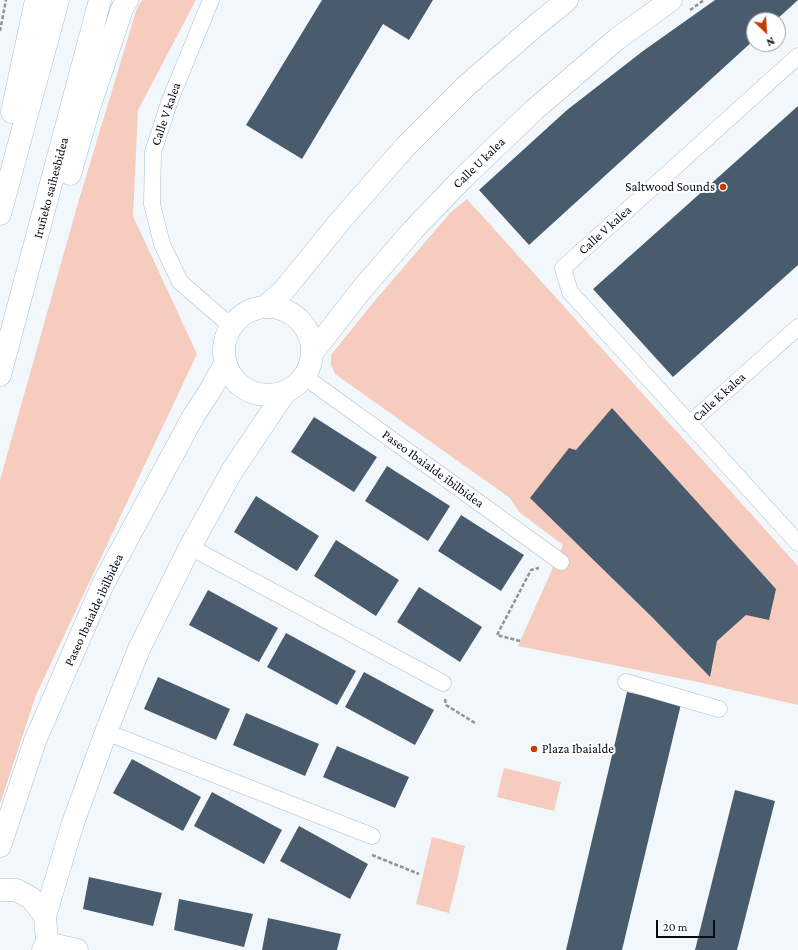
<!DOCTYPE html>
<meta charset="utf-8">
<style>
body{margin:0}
#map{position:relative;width:798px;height:950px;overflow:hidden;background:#f2f7fb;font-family:"Crimson Pro",serif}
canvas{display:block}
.north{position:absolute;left:746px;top:12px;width:40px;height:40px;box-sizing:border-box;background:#fff;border:1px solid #9b9ea1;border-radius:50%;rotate:155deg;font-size:11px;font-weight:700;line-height:16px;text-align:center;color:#060c13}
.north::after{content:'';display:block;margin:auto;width:14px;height:18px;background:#c33b03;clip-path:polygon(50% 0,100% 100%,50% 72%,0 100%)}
.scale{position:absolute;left:656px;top:920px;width:59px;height:18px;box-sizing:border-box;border:2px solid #060c13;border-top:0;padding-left:5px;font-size:12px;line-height:14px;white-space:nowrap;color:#060c13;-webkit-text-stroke:3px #fff;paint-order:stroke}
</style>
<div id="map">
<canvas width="798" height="950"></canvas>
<div class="north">N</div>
<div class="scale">20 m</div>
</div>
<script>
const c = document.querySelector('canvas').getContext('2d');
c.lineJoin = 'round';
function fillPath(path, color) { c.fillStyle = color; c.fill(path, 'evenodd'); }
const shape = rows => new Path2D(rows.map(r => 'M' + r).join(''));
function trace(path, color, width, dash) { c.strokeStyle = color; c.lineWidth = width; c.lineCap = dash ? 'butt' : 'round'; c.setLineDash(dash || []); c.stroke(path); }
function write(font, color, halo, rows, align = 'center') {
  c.font = font + ' "Crimson Pro",serif'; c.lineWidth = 4; c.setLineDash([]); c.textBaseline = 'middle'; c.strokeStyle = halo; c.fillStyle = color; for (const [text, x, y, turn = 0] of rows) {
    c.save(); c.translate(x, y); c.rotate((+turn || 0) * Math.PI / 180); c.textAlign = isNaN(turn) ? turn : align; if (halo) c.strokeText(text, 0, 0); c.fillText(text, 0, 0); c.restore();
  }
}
const green = shape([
 [142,0,196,0,138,110,133,216,197,354,36,695,0,804,0,480,78,203,137,8],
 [467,199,798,566,798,705,698,682,518,646,563,545,519,512,510,498,335,374,331,365,331,355,372,304,451,212],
 [504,768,561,782,554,811,497,797],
 [432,837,465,846,449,913,416,904]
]);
const building = shape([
 [322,0,433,0,409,40,383,24,302,159,246,125],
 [715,0,798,0,776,20,754,20,754,40,529,245,479,190,567,110,643,51],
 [798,106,798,265,673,377,593,289],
 [612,408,776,589,769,620,746,615,717,641,710,677,653,618,530,498,569,448,576,450],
 [314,417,377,457,354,492,291,452],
 [387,466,450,506,428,541,365,501],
 [256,496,319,536,297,571,234,532],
 [461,515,524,555,501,591,438,551],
 [336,540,399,580,376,616,314,576],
 [419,587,482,627,460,662,397,622],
 [208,590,278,628,259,662,189,625],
 [286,633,356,671,337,705,267,667],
 [364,672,434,710,415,745,345,707],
 [158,677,230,709,216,740,144,709],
 [627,692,681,704,622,950,566,950],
 [246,713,319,744,305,776,233,745],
 [337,746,409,777,395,808,323,777],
 [132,759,201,797,183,831,113,793],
 [735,790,775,801,737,950,695,950],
 [212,792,282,830,264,864,194,826],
 [299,826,368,864,350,899,280,861],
 [89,877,162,893,153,926,83,909],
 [179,899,253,914,244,947,174,930],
 [268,918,341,934,337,950,262,950]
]);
const path = shape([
 [690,10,704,0],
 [0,31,6,0],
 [520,641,497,635,531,570,539,568],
 [445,699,446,705,475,723],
 [372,855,419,874]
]);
const street = shape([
 [211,0,170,100,153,152,152,204,162,244,180,282,231,326],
 [798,56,563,268,570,292,798,543],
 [305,377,561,562],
 [689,424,798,327],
 [190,547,443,683],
 [626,682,719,709],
 [106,732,372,836]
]);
const secondary = shape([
 [265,307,284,290,341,220,406,146,466,86,534,27,567,0],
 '224 351a44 44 0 1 1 88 0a44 44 0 1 1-88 0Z',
 [313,352,362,289,413,230,462,179,534,110,617,39,671,0],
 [0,846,35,741,103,584,194,415,208,394,225,364],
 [0,890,16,890,31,898,45,916,47,943,43,950],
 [45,916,73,823,106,732,139,649,190,547,232,471,285,392],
 [47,943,77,950]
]);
const highway = shape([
 [12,112,36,0],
 [70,174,89,108,122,9,127,0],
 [0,214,58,0],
 [0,375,100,0]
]);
const markers = [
 [723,187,4,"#c33b03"],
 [534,749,4,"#c33b03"]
];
const streetNames = [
 ["Calle V kalea",166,114,-71],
 ["Calle U kalea",479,163,-44],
 ["Iruñeko saihesbidea",51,188,-75],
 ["Calle V kalea",605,230,-42],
 ["Calle K kalea",719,397,-42],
 ["Paseo Ibaialde ibilbidea",433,469,36],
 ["Paseo Ibaialde ibilbidea",94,610,-65]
];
const poiNames = [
 ["Saltwood Sounds",715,187],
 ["Plaza Ibaialde",542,749,"left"]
];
fillPath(green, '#f6ccbf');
fillPath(building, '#495c6e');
trace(street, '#a8bed2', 17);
trace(secondary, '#a8bed2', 23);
trace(highway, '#a8bed2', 23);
trace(path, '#8f9499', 2.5, [4, 2]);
trace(street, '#fff', 16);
trace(secondary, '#fff', 22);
trace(highway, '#fff', 22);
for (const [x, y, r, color] of markers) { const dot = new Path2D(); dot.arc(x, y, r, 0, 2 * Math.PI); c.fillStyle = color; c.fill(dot); trace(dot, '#fff', 1.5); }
write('13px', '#060c13', '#fff', streetNames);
write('13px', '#060c13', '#fff', poiNames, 'right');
</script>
